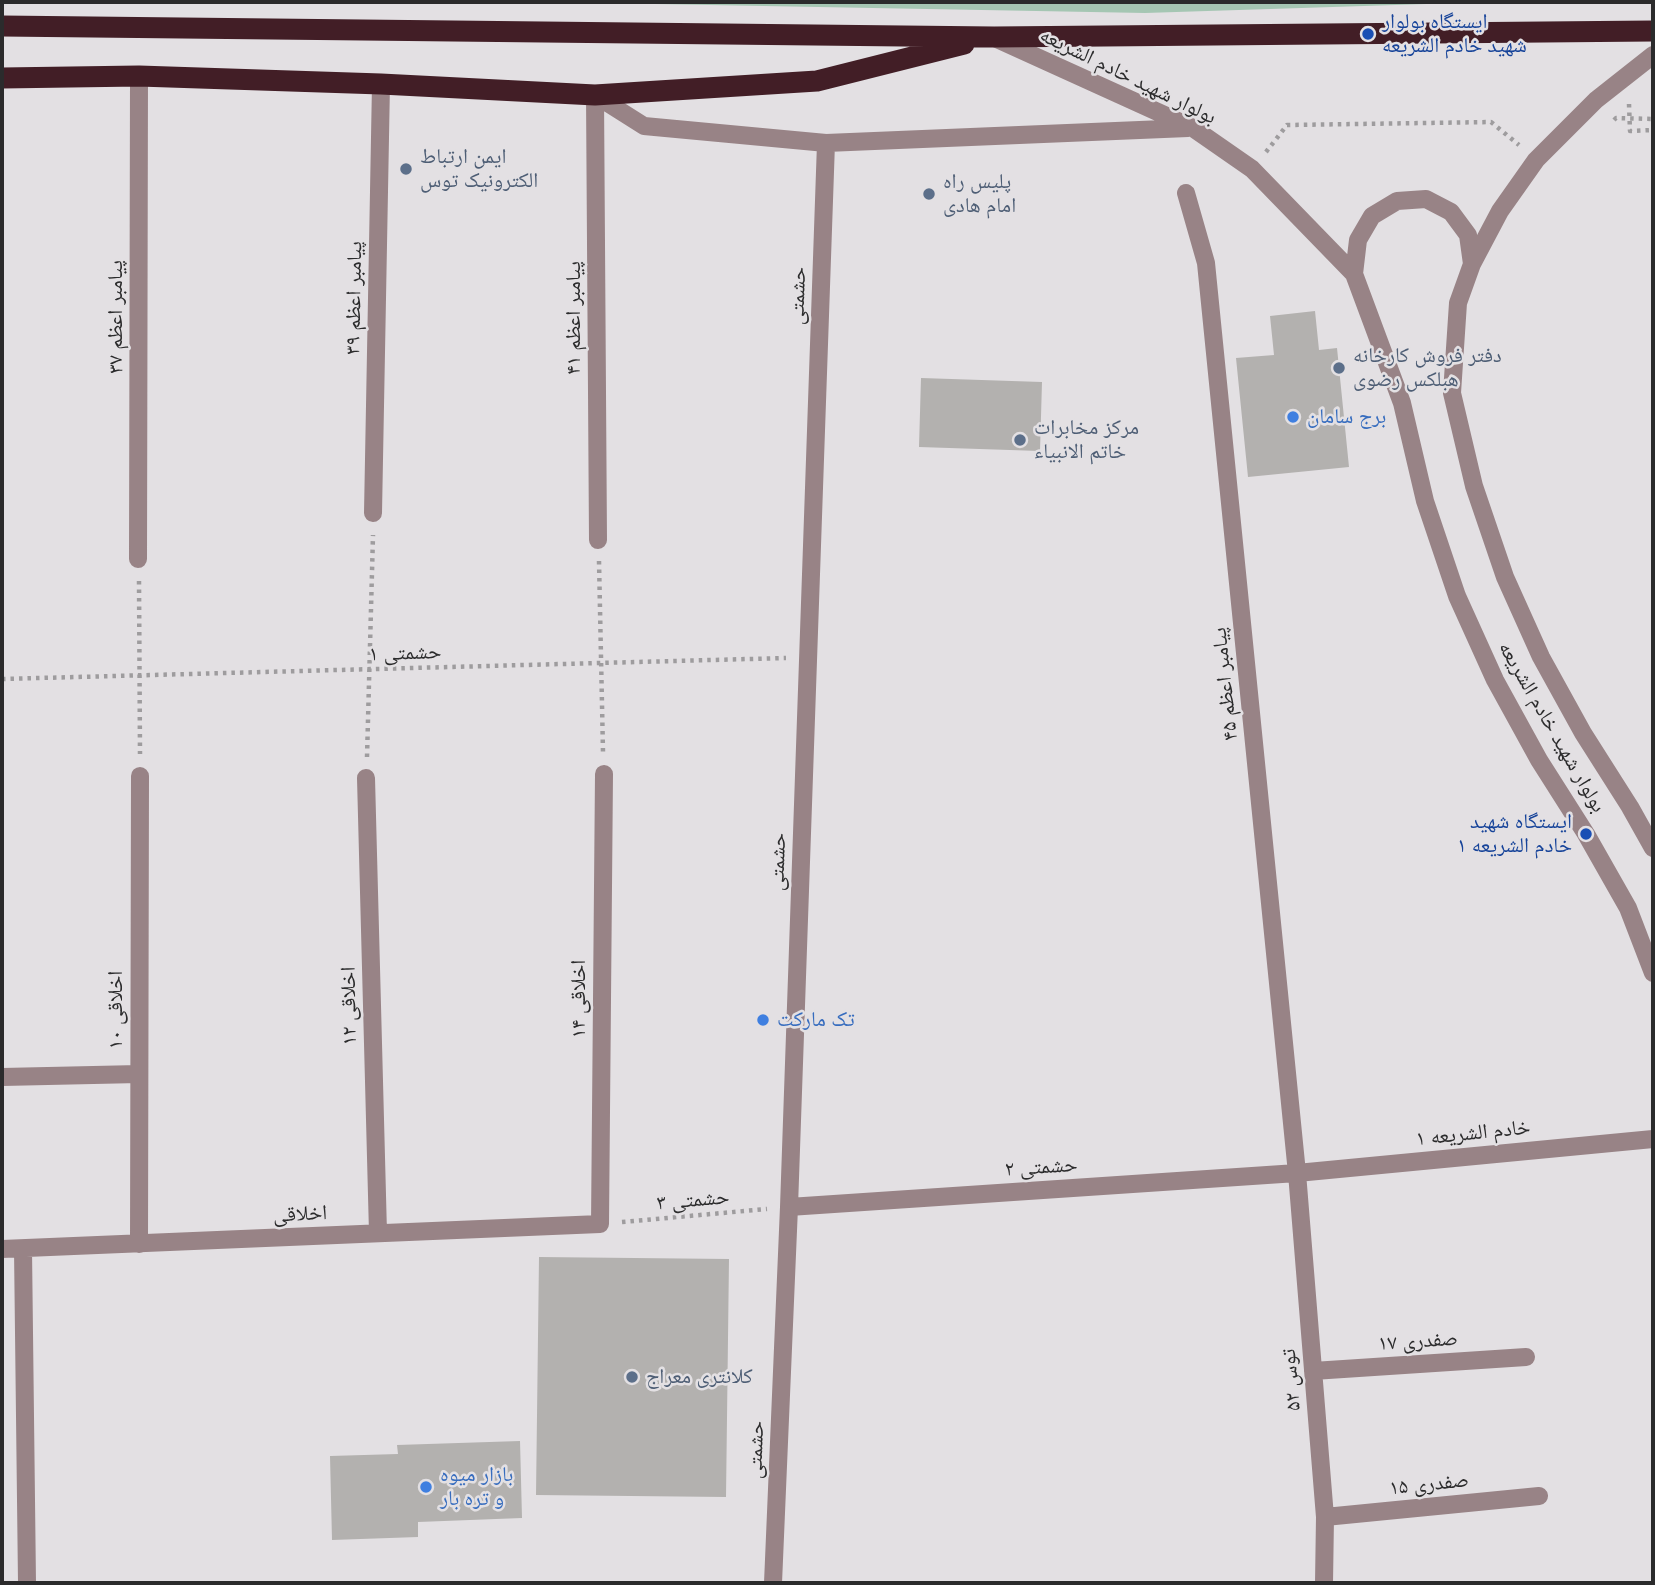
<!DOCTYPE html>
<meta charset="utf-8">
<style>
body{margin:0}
#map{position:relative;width:1655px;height:1585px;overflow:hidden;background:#e3e0e3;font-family:Raleway,sans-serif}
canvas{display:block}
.frame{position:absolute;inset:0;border:4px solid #2b2b2c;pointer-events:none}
</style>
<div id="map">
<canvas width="1655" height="1585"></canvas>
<div class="frame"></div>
</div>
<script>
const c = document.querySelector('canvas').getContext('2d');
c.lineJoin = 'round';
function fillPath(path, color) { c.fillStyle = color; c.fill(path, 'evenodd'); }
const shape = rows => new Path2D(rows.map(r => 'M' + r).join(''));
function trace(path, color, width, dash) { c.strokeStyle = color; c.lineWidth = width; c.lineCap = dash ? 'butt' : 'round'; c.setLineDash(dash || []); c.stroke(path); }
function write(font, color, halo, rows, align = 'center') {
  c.font = font + ' Raleway,"Noto Naskh Arabic",sans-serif'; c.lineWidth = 5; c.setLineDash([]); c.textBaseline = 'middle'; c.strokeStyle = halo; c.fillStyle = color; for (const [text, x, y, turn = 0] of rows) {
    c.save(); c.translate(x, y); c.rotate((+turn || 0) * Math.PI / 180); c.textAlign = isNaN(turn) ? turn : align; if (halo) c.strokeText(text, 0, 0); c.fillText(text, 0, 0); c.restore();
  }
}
const green = shape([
 [546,2,1489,2,1145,13]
]);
const building = shape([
 [1315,311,1319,350,1337,348,1349,467,1248,477,1236,358,1274,355,1270,316],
 [921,378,1042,382,1040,451,919,447],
 [539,1257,729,1259,726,1497,536,1495],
 [520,1441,522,1518,418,1522,418,1537,332,1540,330,1456,398,1454,397,1445]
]);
const path = shape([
 [1629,104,1630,131,1653,130],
 [1614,120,1616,118,1653,119],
 [1266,152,1287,125,1491,122,1519,145],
 [599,561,603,752],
 [139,581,140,754],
 [2,679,786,658],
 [367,757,373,535],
 [622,1222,767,1209]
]);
const minor = shape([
 [997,39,1193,128,1252,169,1354,274,1402,403,1425,501,1457,596,1495,680,1539,760,1586,834,1628,908,1653,973],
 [1653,55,1596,100,1536,160,1500,211,1472,264,1458,303,1452,393,1474,486,1505,577,1541,657,1583,733,1630,807,1653,848],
 [595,95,644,126,826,143,1188,128],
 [595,95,598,540],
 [1186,193,1206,263,1297,1173,1325,1517,1324,1583],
 [1354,274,1358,240,1372,216,1397,201,1426,199,1451,212,1468,235,1472,264],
 [373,513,381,84],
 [138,559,139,76],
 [366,778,378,1233],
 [2,1077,139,1074],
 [789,1207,1297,1173,1653,1139],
 [139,1244,140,776],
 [2,1249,600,1224,604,774],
 [23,1249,27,1583],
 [1313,1371,1526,1357],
 [1325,1517,1539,1496],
 [773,1583,789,1207,826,143]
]);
const highway = shape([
 [2,26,994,37,1653,31],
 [2,78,139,76,381,84,595,95,817,81,964,44]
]);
const markers = [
 [1368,34,7,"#1a4fb4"],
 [406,169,7,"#5c6f8a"],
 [929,194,7,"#5c6f8a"],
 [1339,368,7,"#5c6f8a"],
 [1293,417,7,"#3f7fe0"],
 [1020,440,7,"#5c6f8a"],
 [1586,834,7,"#1a4fb4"],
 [763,1020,7,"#3f7fe0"],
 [632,1377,7,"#5c6f8a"],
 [426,1487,7,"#3f7fe0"]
];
const transitNames = [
 ["ایستگاه بولوار",1382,22],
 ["شهید خادم الشریعه",1382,46],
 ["ایستگاه شهید",1572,822,"right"],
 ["خادم الشریعه ۱",1572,846,"right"]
];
const streetNames = [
 ["بولوار شهید خادم الشریعه",1128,76,26],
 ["حشمتی",798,296,-88],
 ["پیامبر اعظم ۳۹",354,298,-89],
 ["پیامبر اعظم ۳۷",116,317,-90],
 ["پیامبر اعظم ۴۱",574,318,-90],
 ["حشمتی ۱",405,653,-2],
 ["پیامبر اعظم ۴۵",1225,684,-96],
 ["بولوار شهید خادم الشریعه",1552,727,60],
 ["حشمتی",778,862,-88],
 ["اخلاقی ۱۴",579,999,-90],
 ["اخلاقی ۱۲",349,1006,-91],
 ["اخلاقی ۱۰",116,1010,-90],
 ["خادم الشریعه ۱",1473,1133,-6],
 ["حشمتی ۲",1041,1167,-4],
 ["حشمتی ۳",693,1200,-5],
 ["اخلاقی",300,1214,-3],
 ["صفدری ۱۷",1418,1341,-4],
 ["توس ۵۲",1291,1380,-95],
 ["حشمتی",756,1450,-88],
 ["صفدری ۱۵",1429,1484,-6]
];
const serviceNames = [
 ["ایمن ارتباط",420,157],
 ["الکترونیک توس",420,181],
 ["پلیس راه",943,182],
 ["امام هادی",943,206],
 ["دفتر فروش کارخانه",1353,356],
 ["هبلکس رضوی",1353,380],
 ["مرکز مخابرات",1034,428],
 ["خاتم الانبیاء",1034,452],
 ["کلانتری معراج",646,1377]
];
const shopNames = [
 ["برج سامان",1307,417],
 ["تک مارکت",777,1020],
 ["بازار میوه",440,1475],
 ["و تره بار",440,1499]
];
fillPath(green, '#a5c6b3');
fillPath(building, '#b3b1af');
trace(path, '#9e9c9e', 4.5, [3.5, 5]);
trace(minor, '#988386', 18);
trace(highway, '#421e26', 21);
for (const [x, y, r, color] of markers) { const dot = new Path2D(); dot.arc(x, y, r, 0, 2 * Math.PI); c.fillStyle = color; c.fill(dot); trace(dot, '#e3e0e3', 2.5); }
write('21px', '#164399', '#e3e0e3', transitNames, 'left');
write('21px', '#2b2b2c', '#e3e0e3', streetNames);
write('21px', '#4e5e75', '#e3e0e3', serviceNames, 'left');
write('21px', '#366cbe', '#e3e0e3', shopNames, 'left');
</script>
